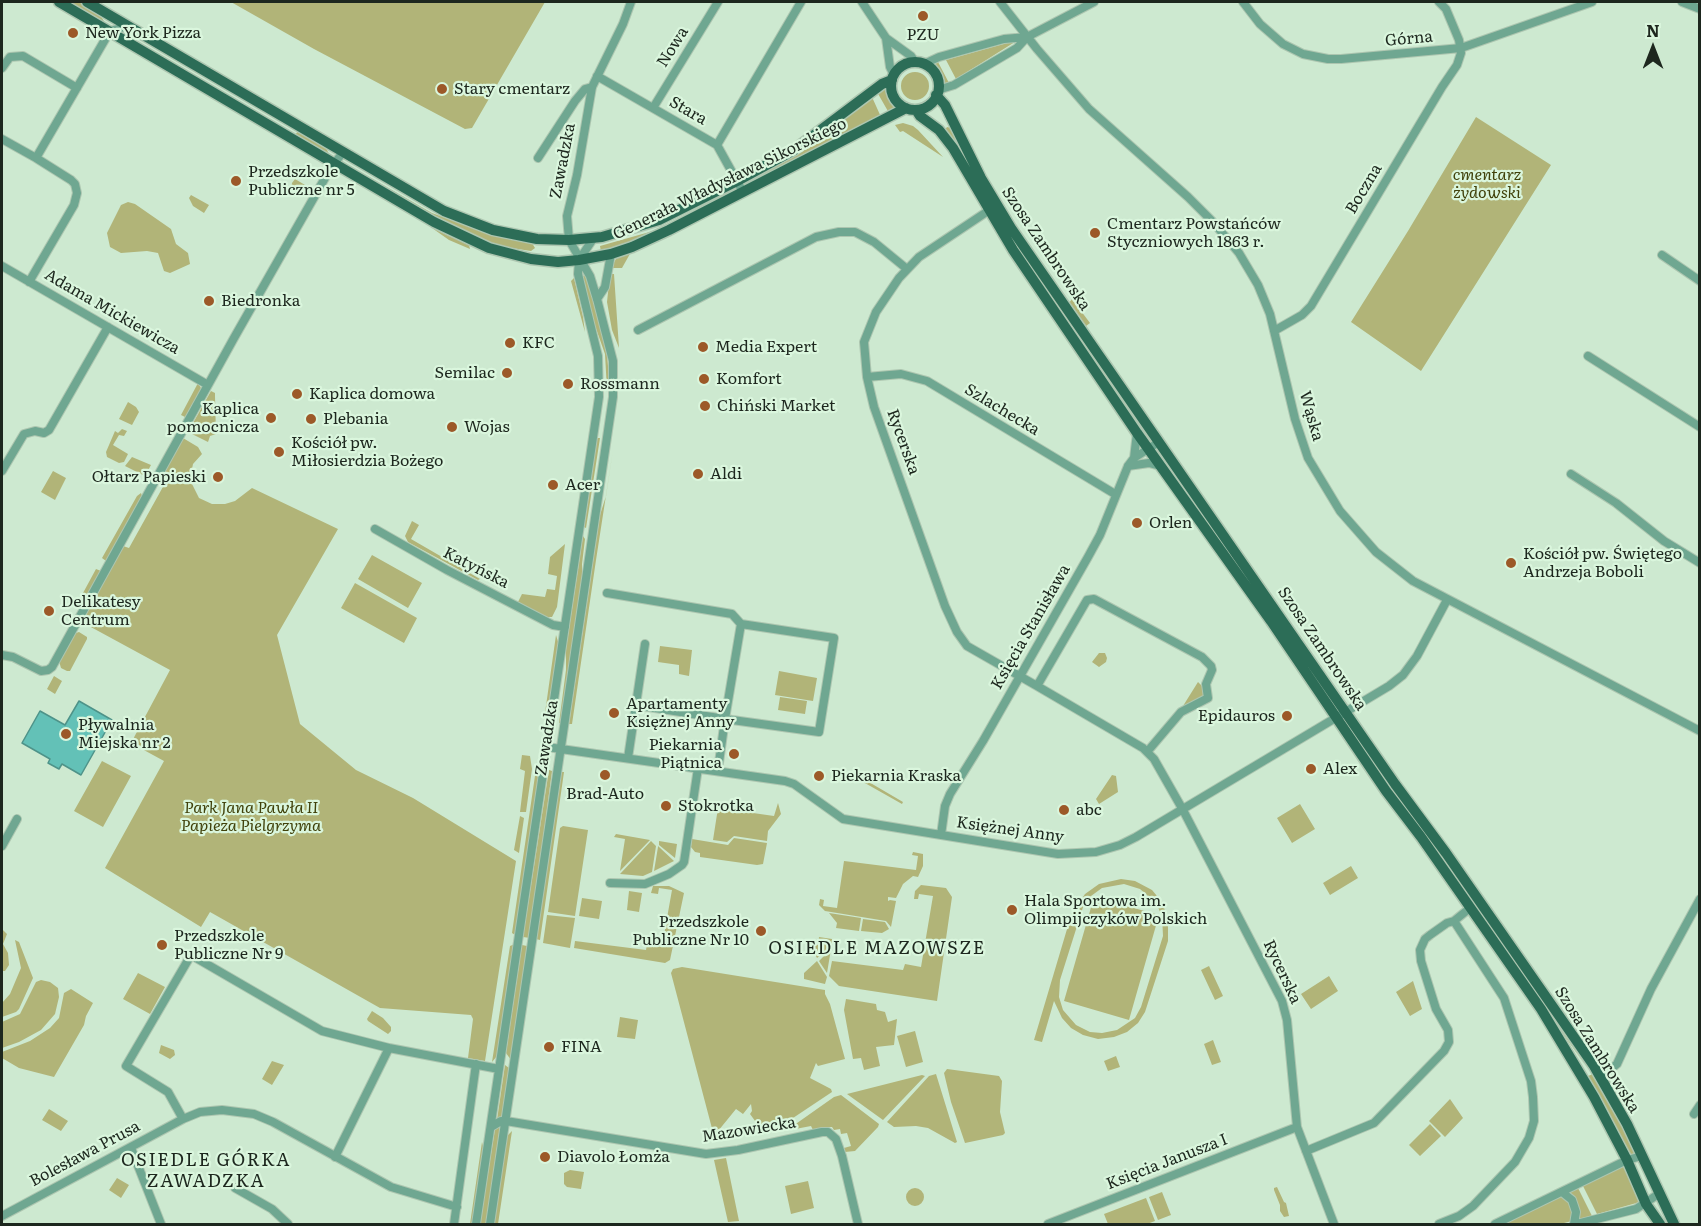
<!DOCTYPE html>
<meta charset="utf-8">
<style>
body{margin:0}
#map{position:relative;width:1701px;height:1226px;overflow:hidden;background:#cde9d0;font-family:Literata,serif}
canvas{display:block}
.frame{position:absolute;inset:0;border:3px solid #1d271e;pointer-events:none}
.north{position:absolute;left:1623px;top:18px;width:60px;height:60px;-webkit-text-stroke:4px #daf6dd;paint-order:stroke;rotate:0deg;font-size:16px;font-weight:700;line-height:24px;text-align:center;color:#1d271e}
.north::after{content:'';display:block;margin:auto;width:21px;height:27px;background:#1d271e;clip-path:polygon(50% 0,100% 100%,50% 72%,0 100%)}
</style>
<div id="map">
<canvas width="1701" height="1226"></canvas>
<div class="frame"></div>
<div class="north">N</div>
</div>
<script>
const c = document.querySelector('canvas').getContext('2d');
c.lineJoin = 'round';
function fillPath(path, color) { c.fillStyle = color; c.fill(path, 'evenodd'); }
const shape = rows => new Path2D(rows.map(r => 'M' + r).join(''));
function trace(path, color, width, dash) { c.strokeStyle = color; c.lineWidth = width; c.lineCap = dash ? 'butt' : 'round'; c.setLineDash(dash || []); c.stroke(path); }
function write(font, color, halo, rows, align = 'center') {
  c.font = font + ' Literata,serif'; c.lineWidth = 4.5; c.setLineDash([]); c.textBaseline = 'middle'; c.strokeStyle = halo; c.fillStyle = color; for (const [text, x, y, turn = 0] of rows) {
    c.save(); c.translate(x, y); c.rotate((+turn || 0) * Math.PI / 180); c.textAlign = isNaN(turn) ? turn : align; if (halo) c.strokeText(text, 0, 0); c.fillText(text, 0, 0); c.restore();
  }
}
const green = shape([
 [67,2,79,2,99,13,105,23],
 [231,2,545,2,472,128,465,129,314,49],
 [1018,40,956,79,946,60],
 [938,62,949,83,940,88,938,75,929,65],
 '901 86a14 14 0 1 1 28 0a14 14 0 1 1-28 0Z',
 [889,84,891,98,901,108,889,113,877,92],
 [872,97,881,117,748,184,747,183,747,181],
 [1476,117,1551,165,1421,371,1351,322,1408,231],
 [903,123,913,126,918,130,943,157,903,131,900,132,895,125],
 [947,127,951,128,985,194,1144,426,1140,428,1012,241,945,130],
 [298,131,326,148,330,156,295,135],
 [355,169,432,213,495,236,532,243,535,248,531,251,498,246,483,241,436,218,354,170],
 [295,179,305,185,306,188,301,196,291,192,292,183],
 [734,186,737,186,737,190,630,243,601,252,600,246,653,231,713,201],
 [191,195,209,205,204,213,193,206,189,198],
 [128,202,135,204,171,229,176,244,188,253,190,264,170,273,164,271,158,253,147,251,121,253,110,247,107,233,121,205],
 [432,228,469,245,470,249,449,240],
 [631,252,622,268,611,268,617,257],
 [610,274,614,274,619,348,612,330,607,302],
 [587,275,607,354,610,390,607,390,605,354,593,320,582,276],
 [574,278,583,317,585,332,571,281],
 [1072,299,1090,323,1086,326,1069,303],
 [198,383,201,388,200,392,185,417,181,415],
 [211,391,215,393,215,397,216,434,210,436,208,442,188,432],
 [128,402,136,407,139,412,132,425,119,419],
 [122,429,127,431,124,436,119,435,113,445,128,454,124,462,119,463,107,457,106,452,115,431,118,433],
 [183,438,198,447,202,454,193,464,191,474,191,482,199,498,212,504,225,504,235,501,252,488,338,529,277,635,300,724,356,770,413,798,516,861,485,1061,468,1058,473,1019,471,1015,380,1008,210,912,201,927,105,868,164,761,131,743,170,670,89,626,83,619,123,546,129,548,164,485,159,481],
 [597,438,600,438,586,528,584,527],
 [613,450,596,560,572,724,569,724,600,515,606,496],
 [132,457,151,465,145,476,125,466],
 [53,471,66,478,55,500,41,492],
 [141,493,142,496,106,561,102,558,137,496],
 [412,521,419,525,411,539,480,579,478,580,408,542,405,536],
 [583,536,585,539,582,564,582,586,561,723,559,723,566,670,566,649],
 [565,544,557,607,552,617,546,617,518,602,522,594,545,597,547,589,555,590,557,576,548,574,550,557],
 [372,555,422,583,408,608,358,579],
 [96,569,101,571,86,597,84,596,83,593],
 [355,583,417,618,404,643,341,608],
 [79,632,87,637,87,639,70,671,67,671,61,668,59,661,73,634],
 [556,635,559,645,547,720,544,720],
 [660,646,692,650,689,676,679,674,679,665,658,662],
 [1099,653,1105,653,1107,658,1106,662,1099,667,1092,662],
 [779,671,817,678,813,701,775,695],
 [54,676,62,681,55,694,47,689],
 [1198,682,1202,686,1205,695,1183,706],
 [780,697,807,701,805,714,778,710],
 [1346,722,1443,857,1588,1069,1390,790],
 [522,755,530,756,532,769,526,812,520,812,525,771,520,769],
 [102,761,131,776,103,827,74,811],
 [540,768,515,935,512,933,536,769],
 [549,770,552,771,530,938,523,937],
 [850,771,903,802,902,804,849,774],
 [561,772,564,772,540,940,536,939],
 [1112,775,1116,776,1118,792,1099,804,1096,799],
 [778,803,781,814,768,831,767,841,734,836,727,842,713,840,718,808,774,816],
 [1300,804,1315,829,1292,843,1277,818],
 [520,816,524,818,519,853,514,850],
 [563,826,588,830,575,916,548,912,560,828],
 [616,834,650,840,620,871,625,839,614,837],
 [734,838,767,843,763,864,757,865,700,857,700,853,695,852,691,847,692,839,728,845],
 [651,841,656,846,652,872,643,876,620,874],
 [659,841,677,844,675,858,659,845],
 [658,846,674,861,654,871,658,847],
 [913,852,923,854,923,866,918,877,913,876,903,884,896,898,888,897,888,901,890,900,896,901,891,927,886,921,825,911,819,905,820,899,824,900,823,906,837,908,844,861,916,870,918,856,912,855],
 [1351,866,1358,878,1330,895,1323,883],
 [1121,879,1135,881,1152,890,1162,902,1168,919,1168,941,1145,1012,1138,1023,1127,1032,1114,1037,1098,1039,1083,1035,1071,1028,1062,1018,1054,1001,1042,1042,1034,1040,1073,909,1075,909,1085,894,1099,884],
 [1124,884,1140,889,1156,903,1162,916,1163,936,1141,1007,1135,1018,1117,1030,1102,1033,1090,1032,1076,1025,1063,1010,1059,997,1060,980,1084,904,1091,896,1102,888],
 [921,885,946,888,952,897,937,1001,839,986,829,976,832,961,903,970,905,964,921,967,933,896,919,894,918,899,914,899,915,891],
 [653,886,669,886,684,893,670,960,665,963,574,948,575,941,646,950,647,944,662,946,672,890,659,888,658,894,651,893],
 [629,891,642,893,639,912,627,910],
 [1094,897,1159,915,1129,1020,1064,1001],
 [582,898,602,901,599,919,579,916],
 [829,913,861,918,859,931,836,928,837,923],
 [547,915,575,918,570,948,543,943],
 [863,919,885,922,889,929,882,933,861,931],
 [2,929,7,934,3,944,8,953,9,965,5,971,2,971],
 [819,937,832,939,832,946,817,958,809,943,811,940,810,944,818,945],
 [15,940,19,942,33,978,19,1009,16,1012,2,1017,2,1003,10,994,21,968],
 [515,944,497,1056,492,1062,510,946],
 [522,945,527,946,511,1060,506,1053],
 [831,949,827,973,819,961],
 [817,961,827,977,825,984,804,979,804,973],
 [1209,966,1223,996,1215,1000,1201,970],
 [682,967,825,990,825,994,830,1004,845,1059,818,1066,816,1063,810,1078,831,1089,832,1092,784,1124,783,1122,770,1124,769,1122,758,1125,750,1114,752,1111,751,1104,743,1114,736,1109,714,1136,671,973,673,969],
 [138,973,165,987,150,1014,123,999],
 [1329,976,1338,991,1311,1009,1301,994],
 [41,980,50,982,58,988,59,997,55,1014,41,1030,19,1042,2,1048,2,1022,20,1014,36,982],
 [1413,981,1422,1009,1410,1016,1396,992],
 [71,989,93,1003,86,1016,84,1025,54,1077,19,1068,2,1058,2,1052,30,1041,50,1028,59,1018,64,993],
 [846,999,876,1004,877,1010,885,1012,888,1022,897,1019,894,1045,876,1047,880,1066,864,1070,861,1058,853,1059,844,1010],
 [372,1011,383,1018,391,1027,391,1031,388,1034,368,1021,367,1019],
 [620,1017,638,1020,635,1039,617,1037],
 [915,1031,923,1062,906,1067,897,1036],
 [1213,1040,1221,1062,1212,1065,1204,1044],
 [161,1045,174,1050,175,1055,170,1059,159,1053],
 [1116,1056,1120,1067,1108,1071,1104,1061],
 [272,1061,284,1065,272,1085,262,1079],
 [505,1065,509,1068,502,1117,497,1120],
 [947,1069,999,1076,1002,1081,1000,1112,1005,1133,1003,1135,965,1143,951,1102,944,1073],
 [936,1074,957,1142,955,1143,928,1128,916,1126,894,1127,887,1122,929,1076],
 [1593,1074,1614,1110,1637,1155,1629,1155,1588,1076],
 [922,1075,925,1076,883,1120,847,1094],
 [841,1095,879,1124,878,1127,855,1151,845,1152,844,1148,851,1146,847,1133,841,1134,840,1129,834,1130,832,1127,828,1127,813,1130,811,1126,790,1130,790,1128,834,1097],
 [1450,1099,1463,1118,1445,1137,1429,1121],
 [49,1109,68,1121,61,1131,42,1120],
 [1430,1124,1441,1136,1420,1156,1409,1145],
 [500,1126,486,1224,480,1224,495,1129],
 [512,1131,498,1224,494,1224,507,1136],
 [482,1142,484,1150,472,1224,470,1224],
 [726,1158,739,1221,728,1222,714,1160],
 [1623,1165,1640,1202,1597,1214,1583,1186],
 [570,1170,584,1172,581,1189,567,1187,564,1184,564,1173],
 [117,1178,129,1185,121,1198,109,1190],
 [808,1181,814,1208,791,1214,785,1186],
 [1277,1187,1284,1202,1286,1203,1289,1216,1284,1217,1280,1211,1280,1205,1274,1190,1274,1188],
 [1578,1188,1592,1216,1560,1224,1505,1224],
 '906 1197a9 9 0 1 1 18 0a9 9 0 1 1-18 0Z',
 [1162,1192,1171,1215,1158,1220,1149,1197],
 [1146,1198,1155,1221,1147,1224,1108,1224,1104,1214]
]);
const water = shape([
 [79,701,112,720,81,775,62,764,59,769,48,763,50,759,22,743,40,711,65,725,79,701]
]);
const minor = shape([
 [862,2,886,38,911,56,915,62],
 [1000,2,1037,49,1089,109,1188,197,1213,222,1239,253,1258,285,1270,314,1295,419,1308,458,1340,511,1376,552,1413,581,1700,731],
 [1243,2,1260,24,1283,44,1303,54,1328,59,1341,59,1461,48,1592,2],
 [1682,2,1700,9],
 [886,38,890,67,894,75],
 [924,64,939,57,1004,39,1027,37],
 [2,68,10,57,23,56,77,88],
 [597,76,717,145,743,192],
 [938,90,954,85,1017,48,1027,37,1094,2],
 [653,108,718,2],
 [2,139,36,158],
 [717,145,801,2],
 [538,158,575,101,585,89,592,87],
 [988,211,919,257,899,278,876,312,864,342,867,377,874,407,945,606,957,632,967,646,1037,686],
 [1662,255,1700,281],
 [2,266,208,385],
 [29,282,74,205,77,193,75,184,71,180,36,158,110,31,128,26],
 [597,299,605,287,611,254],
 [638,330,816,237,839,232,855,232,874,242,907,269],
 [1274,331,1302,315,1311,306,1442,87,1457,65,1461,53,1459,40,1446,9,1439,2],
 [1588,356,1700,427],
 [867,377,901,374,927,381,1115,494],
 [1134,458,1137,433],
 [1128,466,1149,463,1160,466],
 [2,471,24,434,35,431,44,433,49,430,108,327],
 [1571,474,1616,503,1664,541,1700,563],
 [375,529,447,570,553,625,565,627],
 [607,593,732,614,741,624,834,638,819,732,725,719,741,624],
 [2,655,13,657,41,671,48,670,52,667,234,338,329,171,343,152],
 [636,705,725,719,718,770],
 [547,747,785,781,794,784,843,819,1058,854,1096,852,1120,845,1136,837,1389,686,1403,675,1417,656,1447,600],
 [1147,752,1181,712,1208,698,1206,684,1212,670,1211,666,1202,657,1094,599,1087,600,1037,686,1143,748,1154,759,1183,810,1282,1001,1287,1020,1297,1127,1334,1224],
 [628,758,645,644],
 [941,835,945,806,950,794,983,741,1088,557,1100,535,1128,466,1134,458,1159,442],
 [2,846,17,819],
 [610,883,645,884,669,874,682,865,684,862,698,768],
 [1600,1078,1617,1064,1651,989,1700,899],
 [1694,1114,1700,1105],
 [183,1119,168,1092,126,1066,191,955,322,1031,389,1048,499,1069],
 [491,1127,501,1121,506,1121,706,1154,738,1150,822,1132,828,1132,836,1139,842,1156,858,1224],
 [131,1148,161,1224],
 [1306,1151,1374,1123,1444,1051,1449,1042,1448,1030,1436,1009,1421,961,1420,950,1425,939,1430,935,1447,923,1454,921,1470,908],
 [335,1157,389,1048],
 [235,1188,272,1209,288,1224],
 [1562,1192,1572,1200,1576,1212,1574,1224],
 [2,1216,183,1119,200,1112,222,1110,254,1114,273,1122,391,1187,457,1207],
 [454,1224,476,1064],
 [476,1224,599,397,598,356,578,274,579,260,593,239],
 [490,1224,613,397,613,361,597,299,590,276,569,240,567,216,577,175,592,87,623,24,631,2],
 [1048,1224,1297,1127],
 [1439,1224,1459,1216,1473,1206,1515,1162,1529,1138,1534,1121,1533,1097,1531,1081,1504,998,1454,921],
 [1495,1224,1627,1160,1642,1156],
 [1577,1224,1636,1209,1660,1193]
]);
const major = shape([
 [59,2,434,222,489,248,531,259,558,262,579,260,611,254,632,247,669,230,906,108],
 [87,2,444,211,493,230,537,239,569,240,602,237,659,220,737,181,794,150,882,84,892,80],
 '891 86a24 24 0 1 1 48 0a24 24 0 1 1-48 0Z',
 [936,95,945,105,981,178,1011,228,1395,784,1446,853,1594,1066,1627,1124,1674,1224],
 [916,110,920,116,939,130,953,148,1013,250,1137,433,1271,621,1386,791,1421,837,1541,1009,1594,1097,1627,1160,1646,1204,1660,1224]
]);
const markers = [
 [923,16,6,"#9c5928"],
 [73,33,6,"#9c5928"],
 [442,89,6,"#9c5928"],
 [236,181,6,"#9c5928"],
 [1095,233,6,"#9c5928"],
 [209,301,6,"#9c5928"],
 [510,343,6,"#9c5928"],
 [703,347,6,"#9c5928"],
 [507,373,6,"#9c5928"],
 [704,379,6,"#9c5928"],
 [568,384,6,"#9c5928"],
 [297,394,6,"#9c5928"],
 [705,406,6,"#9c5928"],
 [271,418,6,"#9c5928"],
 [311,419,6,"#9c5928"],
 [452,427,6,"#9c5928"],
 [279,452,6,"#9c5928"],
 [698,474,6,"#9c5928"],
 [218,477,6,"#9c5928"],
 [553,485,6,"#9c5928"],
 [1137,523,6,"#9c5928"],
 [1511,563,6,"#9c5928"],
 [49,611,6,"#9c5928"],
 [614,713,6,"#9c5928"],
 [1287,716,6,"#9c5928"],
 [66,734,6,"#9c5928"],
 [734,754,6,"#9c5928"],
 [1311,769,6,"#9c5928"],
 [605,775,6,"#9c5928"],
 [819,776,6,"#9c5928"],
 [666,806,6,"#9c5928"],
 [1064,810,6,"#9c5928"],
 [1012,910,6,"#9c5928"],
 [761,931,6,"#9c5928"],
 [162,945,6,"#9c5928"],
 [549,1047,6,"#9c5928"],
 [545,1157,6,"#9c5928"]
];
const poiNames = [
 ["New York Pizza",85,33],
 ["PZU",923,35,"center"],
 ["Stary cmentarz",454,89],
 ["Przedszkole",248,172],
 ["Publiczne nr 5",248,190],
 ["Cmentarz Powstańców",1107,224],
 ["Styczniowych 1863 r.",1107,242],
 ["Biedronka",221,301],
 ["KFC",522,343],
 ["Media Expert",715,347],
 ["Semilac",495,373,"right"],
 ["Komfort",716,379],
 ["Rossmann",580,384],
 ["Kaplica domowa",309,394],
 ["Chiński Market",717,406],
 ["Kaplica",259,409,"right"],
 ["pomocnicza",259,427,"right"],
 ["Plebania",323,419],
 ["Wojas",464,427],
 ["Kościół pw.",291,443],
 ["Miłosierdzia Bożego",291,461],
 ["Aldi",710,474],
 ["Ołtarz Papieski",206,477,"right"],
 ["Acer",565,485],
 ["Orlen",1149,523],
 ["Kościół pw. Świętego",1523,554],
 ["Andrzeja Boboli",1523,572],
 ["Delikatesy",61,602],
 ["Centrum",61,620],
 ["Apartamenty",626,704],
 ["Księżnej Anny",626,722],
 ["Epidauros",1275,716,"right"],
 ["Pływalnia",78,725],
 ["Miejska nr 2",78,743],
 ["Piekarnia",722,745,"right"],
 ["Piątnica",722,763,"right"],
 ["Alex",1323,769],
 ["Piekarnia Kraska",831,776],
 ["Brad-Auto",605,794,"center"],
 ["Stokrotka",678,806],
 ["abc",1076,810],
 ["Hala Sportowa im.",1024,901],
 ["Olimpijczyków Polskich",1024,919],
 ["Przedszkole",749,922,"right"],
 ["Publiczne Nr 10",749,940,"right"],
 ["Przedszkole",174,936],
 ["Publiczne Nr 9",174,954],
 ["FINA",561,1047],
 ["Diavolo Łomża",557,1157]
];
const streetNames = [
 ["Górna",1409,39,-5],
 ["Nowa",673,47,-58],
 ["Stara",688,111,30],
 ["Zawadzka",563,161,-79],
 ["Generała Władysława Sikorskiego",730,179,-26],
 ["Boczna",1364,189,-59],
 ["Szosa Zambrowska",1046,249,56],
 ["Adama Mickiewicza",112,312,30],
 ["Szlachecka",1002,410,31],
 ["Wąska",1311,416,74],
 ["Rycerska",903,442,70],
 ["Katyńska",476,568,27],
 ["Księcia Stanisława",1031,627,-60],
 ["Szosa Zambrowska",1322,649,56],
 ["Zawadzka",547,738,-81],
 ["Księżnej Anny",1010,830,8],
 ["Rycerska",1282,972,65],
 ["Szosa Zambrowska",1597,1050,58],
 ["Mazowiecka",749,1130,-9],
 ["Bolesława Prusa",85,1154,-28],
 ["Księcia Janusza I",1167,1162,-21]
];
const parkNames = [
 ["cmentarz",1487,175],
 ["żydowski",1487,193],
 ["Park Jana Pawła II",251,808],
 ["Papieża Pielgrzyma",251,826]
];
const neighbourhoodNames = [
 ["OSIEDLE MAZOWSZE",877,949],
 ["OSIEDLE GÓRKA",206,1161],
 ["ZAWADZKA",206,1182]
];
fillPath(green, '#b1b478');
fillPath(water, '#63c1b7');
trace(water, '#4e9389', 1.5);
trace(minor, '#adc6b0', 10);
trace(major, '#adc6b0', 13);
trace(minor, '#6fa791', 8);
trace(major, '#2c6d57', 10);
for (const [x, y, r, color] of markers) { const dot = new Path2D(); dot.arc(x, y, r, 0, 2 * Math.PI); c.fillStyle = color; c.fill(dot); trace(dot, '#daf6dd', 2); }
write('16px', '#1d271e', '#daf6dd', poiNames, 'left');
write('16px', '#1d271e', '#daf6dd', streetNames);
write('italic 16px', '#40410a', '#daf6dd', parkNames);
c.letterSpacing = '1.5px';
write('18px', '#1d271e', '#daf6dd', neighbourhoodNames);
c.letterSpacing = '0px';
</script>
